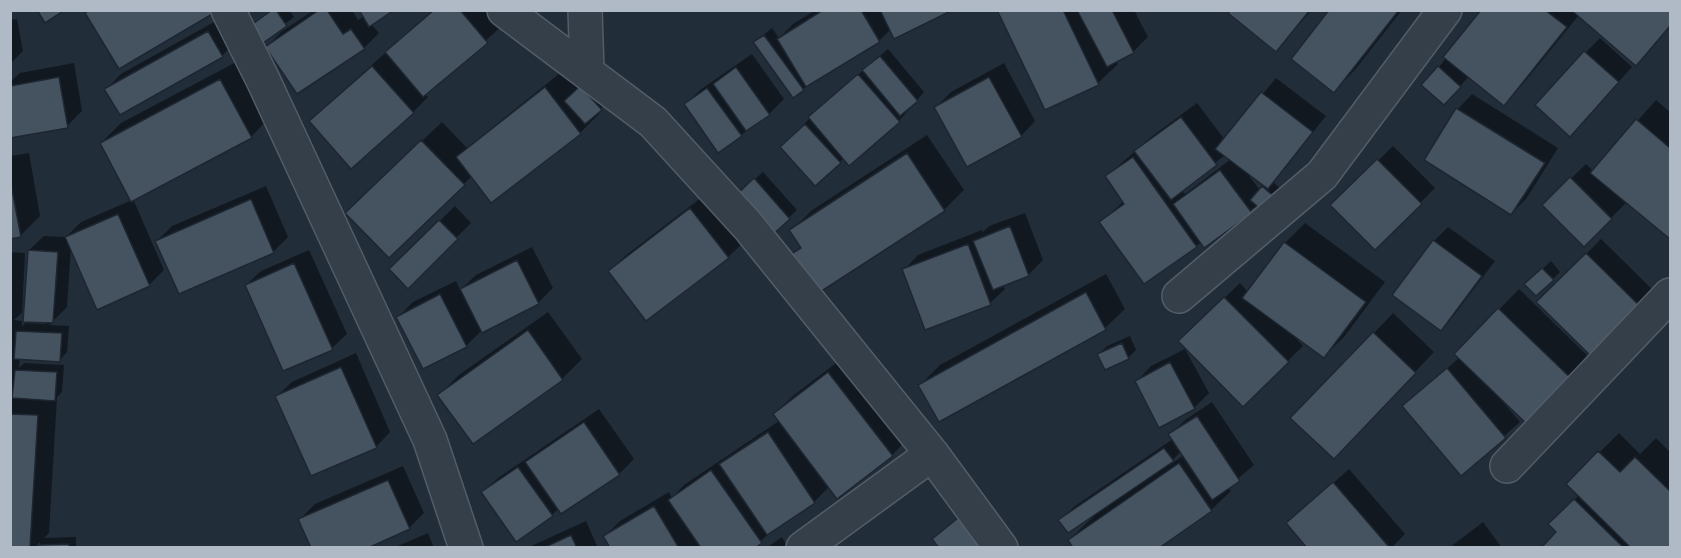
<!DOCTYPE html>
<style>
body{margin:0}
#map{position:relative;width:1681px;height:558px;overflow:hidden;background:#222d3a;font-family:Ubuntu,sans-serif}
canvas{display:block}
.frame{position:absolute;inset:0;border:12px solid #b0bac6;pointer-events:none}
</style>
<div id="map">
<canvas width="1681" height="558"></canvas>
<div class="frame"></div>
</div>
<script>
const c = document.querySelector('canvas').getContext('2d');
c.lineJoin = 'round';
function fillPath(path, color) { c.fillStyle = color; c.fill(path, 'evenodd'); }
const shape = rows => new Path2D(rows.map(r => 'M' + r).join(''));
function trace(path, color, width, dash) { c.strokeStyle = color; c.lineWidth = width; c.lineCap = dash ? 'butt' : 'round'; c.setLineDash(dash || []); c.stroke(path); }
const shadow = shape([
 [271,10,289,10,294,17,263,41,252,26],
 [314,10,352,10,358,20,364,16,379,33,364,48,267,47,281,32],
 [433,10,487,10,501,27,425,94,428,97,413,112,351,167,325,107],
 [816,10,949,10,891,29,879,41,803,89,755,42,772,28,779,38,793,24],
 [999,10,1134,10,1148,37,1133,52,1116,61,1118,64,1098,83],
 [1232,10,1312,10,1276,50],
 [1331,10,1402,10,1354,71,1334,91],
 [1483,10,1670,10,1670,27,1636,64,1579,15,1523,84,1504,104,1469,76,1452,96,1439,67],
 [223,17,236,41,222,56,106,89,121,74],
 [17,19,23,51,10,64,10,20],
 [1600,38,1632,67,1584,120,1586,52],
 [888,49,924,92,899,121,849,163,844,158,840,162,796,132,825,103],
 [752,54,784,99,769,114,741,135,686,104,700,90],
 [240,60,270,117,251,137,133,199,164,270,149,285,71,247,67,307,49,325,69,326,67,352,60,360,20,357,19,368,24,363,64,365,62,392,57,397,49,533,44,538,76,537,76,548,41,548,40,542,34,548,10,548,10,393,14,394,15,385,10,389,10,252,25,253,22,313,14,320,22,321,22,327,25,323,46,324,29,250,44,236,66,237,81,222,132,200,101,143,121,123],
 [74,63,82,111,67,126,10,136,10,82,20,73],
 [1004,63,1035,121,1021,136,936,107,951,92],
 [565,69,609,101,598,111,600,113,580,133,492,201,472,176,389,256,366,194,442,122,467,148],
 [1276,78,1326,116,1273,182,1284,192,1258,205,1196,246,1101,222,1124,201,1107,176,1151,137,1197,103,1225,140],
 [1225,155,1231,159,1185,194,1181,190],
 [1247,173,1265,185,1260,190],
 [1472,94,1558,148,1526,199,1511,214,1458,109],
 [1656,100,1670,112,1670,237,1627,202,1584,245,1544,205,1586,164,1593,171],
 [927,135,964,190,944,210,793,254,801,246,791,231,811,211],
 [1393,146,1435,188,1375,248,1333,205],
 [29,153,40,216,20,236,10,238,10,156],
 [763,172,797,210,769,236,743,190],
 [266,186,288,237,274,251,179,292,157,241,172,226],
 [706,194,743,243,728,257,610,271,625,256],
 [455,206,471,223,408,286,391,269],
 [1025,213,1043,260,1028,275,1003,284,1005,289,990,303,904,270,918,255,982,230,983,232,989,226],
 [1305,223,1385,282,1344,337,1324,356,1290,331,1303,346,1243,405,1180,341,1240,283,1248,292,1285,243],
 [1448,227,1495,261,1455,314,1441,329,1434,241],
 [1601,239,1660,297,1597,360,1539,302],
 [532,247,553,288,539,302,482,330,466,346,398,317,413,302,456,281,460,290,476,275],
 [309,250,347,334,332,348,246,285,261,271],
 [1551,261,1560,272,1553,279,1526,284],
 [1106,274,1125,309,1105,328,920,385,940,365],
 [1519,289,1595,363,1532,427,1505,401,1503,402,1520,422,1461,474,1405,406,1460,357,1456,354],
 [548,312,582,359,562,379,473,442,439,395,459,375],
 [1393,313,1434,352,1353,437,1374,333],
 [1130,336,1136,350,1128,358,1099,354,1107,346],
 [1185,349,1209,393,1194,408,1137,381,1151,366],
 [356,353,390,432,376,447,277,396,292,382],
 [848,354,911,436,892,455,830,486,814,502,775,528,753,548,612,548,605,536,620,521,669,492,672,498,684,485,779,421,774,414,794,395],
 [1212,402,1254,465,1228,487,1231,491,1211,510,1069,540,1094,516,1060,520,1075,506,1173,439,1170,435,1185,420],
 [1181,451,1184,455,1170,465,1169,464],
 [599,409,634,459,619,474,559,508,552,515,483,492,498,478],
 [1619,433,1640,454,1656,438,1670,452,1670,548,1543,548,1558,532,1551,524,1579,495,1568,484],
 [403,466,424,513,409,528,300,519,315,504],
 [1349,469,1405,534,1391,548,1309,548,1288,523],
 [973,504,1007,548,934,539],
 [586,521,598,548,527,548],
 [1483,522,1502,548,1449,548],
 [428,533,434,548,393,548],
 [782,537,788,548,766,548]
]);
const building = shape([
 [37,10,65,10,45,23,37,10],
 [89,10,219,10,119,69,85,13,89,10],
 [272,10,276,10,287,26,263,43,250,26,272,10],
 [319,10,327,10,343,34,351,29,365,49,297,94,265,47,319,10],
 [359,10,394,10,369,27,359,10],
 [434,10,460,10,488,43,423,97,385,52,434,10],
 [823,10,861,10,880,42,806,87,777,39,823,10],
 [880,10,953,10,894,39,880,10],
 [997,10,1063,10,1099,85,1045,110,997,10],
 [1077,10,1112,10,1134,53,1107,67,1077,10],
 [1231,10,1310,10,1276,52,1228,13,1231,10],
 [1329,10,1399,10,1334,93,1291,59,1329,10],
 [1481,10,1545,10,1567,27,1504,106,1443,57,1481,10],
 [1571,10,1670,10,1670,26,1636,66,1571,10],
 [208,31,223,57,120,115,104,89,208,31],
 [764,35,804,90,793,98,753,42,764,35],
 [1584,51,1619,82,1570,137,1535,105,1584,51],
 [880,56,918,101,900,116,862,70,880,56],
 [372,66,414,113,351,169,309,121,372,66],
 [1438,66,1461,87,1444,105,1421,85,1438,66],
 [736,67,770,115,746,131,713,84,736,67],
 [858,74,900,122,849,166,808,117,858,74],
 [59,77,68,128,10,138,10,86,59,77],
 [989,77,1022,137,967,167,934,107,989,77],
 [220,79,252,138,131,202,100,143,220,79],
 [580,86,602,110,585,124,564,101,580,86],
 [545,87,581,134,491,203,456,157,545,87],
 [707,88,742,136,718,153,684,104,707,88],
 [1261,92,1313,132,1268,189,1215,149,1261,92],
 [1456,108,1545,163,1511,215,1424,160,1456,108],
 [1181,117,1217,165,1171,200,1134,151,1181,117],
 [1636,119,1670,148,1670,239,1590,173,1636,119],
 [805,124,841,163,815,186,780,147,805,124],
 [421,140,465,185,389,258,345,213,421,140],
 [907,153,945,211,817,294,791,254,801,248,789,230,907,153],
 [1133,157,1197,247,1144,284,1099,222,1124,204,1105,176,1133,157],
 [1377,159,1422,204,1375,250,1330,205,1377,159],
 [1220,170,1252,213,1204,248,1173,204,1220,170],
 [1570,177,1612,219,1584,247,1542,205,1570,177],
 [754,178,790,219,769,238,733,198,754,178],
 [10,179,21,237,10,239,10,179],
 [1262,186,1278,200,1266,214,1250,200,1262,186],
 [251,199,274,253,179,294,155,241,251,199],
 [690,208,729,258,646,321,608,271,690,208],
 [118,214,150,286,97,310,65,237,118,214],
 [439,220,458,239,408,289,389,269,439,220],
 [1010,226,1029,276,993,290,973,241,1010,226],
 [1433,240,1482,276,1441,331,1392,295,1433,240],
 [1284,242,1366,302,1324,358,1242,298,1284,242],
 [968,244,991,305,925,330,902,269,968,244],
 [28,250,58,252,53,323,23,322,28,250],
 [1586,253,1647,313,1597,362,1536,302,1586,253],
 [517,260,539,304,482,333,460,289,517,260],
 [294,263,333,350,283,371,245,285,294,263],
 [1542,268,1554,280,1536,296,1524,284,1542,268],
 [1086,292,1106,330,939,422,918,385,1086,292],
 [440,294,467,347,423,369,396,317,440,294],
 [1224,297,1289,362,1243,407,1178,341,1224,297],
 [1498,308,1577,384,1532,429,1454,354,1498,308],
 [528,330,563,380,473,444,437,395,528,330],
 [16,331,62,333,60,362,14,359,16,331],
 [1373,332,1416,373,1334,459,1290,418,1373,332],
 [1122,343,1129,359,1105,370,1097,354,1122,343],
 [1170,362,1195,409,1159,428,1135,381,1170,362],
 [341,367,377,448,311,476,275,396,341,367],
 [1447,368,1506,438,1461,476,1402,406,1447,368],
 [15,370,57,372,55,401,12,398,15,370],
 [828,372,893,456,837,499,773,414,828,372],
 [10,414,38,415,30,548,10,548,10,414],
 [1197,416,1240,481,1212,500,1168,434,1197,416],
 [584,422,620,475,561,514,525,462,584,422],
 [768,432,815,503,767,535,719,464,768,432],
 [1164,448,1174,461,1068,533,1058,520,1164,448],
 [1598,451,1620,472,1635,457,1670,491,1670,548,1631,548,1566,484,1598,451],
 [1179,463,1212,511,1159,548,1073,548,1068,540,1179,463],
 [518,467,553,516,516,542,481,492,518,467],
 [711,470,762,543,755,548,701,548,668,500,711,470],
 [388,480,410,529,368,548,311,548,298,519,388,480],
 [1333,482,1390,548,1307,548,1286,523,1333,482],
 [1574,499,1624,548,1541,548,1556,532,1548,524,1574,499],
 [654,506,679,548,610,548,603,536,654,506],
 [958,518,981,548,939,548,932,539,958,518],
 [571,535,577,548,543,548,571,535],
 [69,544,69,548,39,548,39,545,69,544]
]);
const minor = shape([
 [228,10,263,80,430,440,466,548],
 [504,10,653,122,748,226,932,454,1001,548],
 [585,10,587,72],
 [1179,296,1322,175,1445,10],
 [1507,466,1670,295],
 [803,548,932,454]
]);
fillPath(shadow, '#0007');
fillPath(building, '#455361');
trace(building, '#1d2631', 1.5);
trace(minor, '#535d68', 36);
trace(minor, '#353f4a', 33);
</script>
